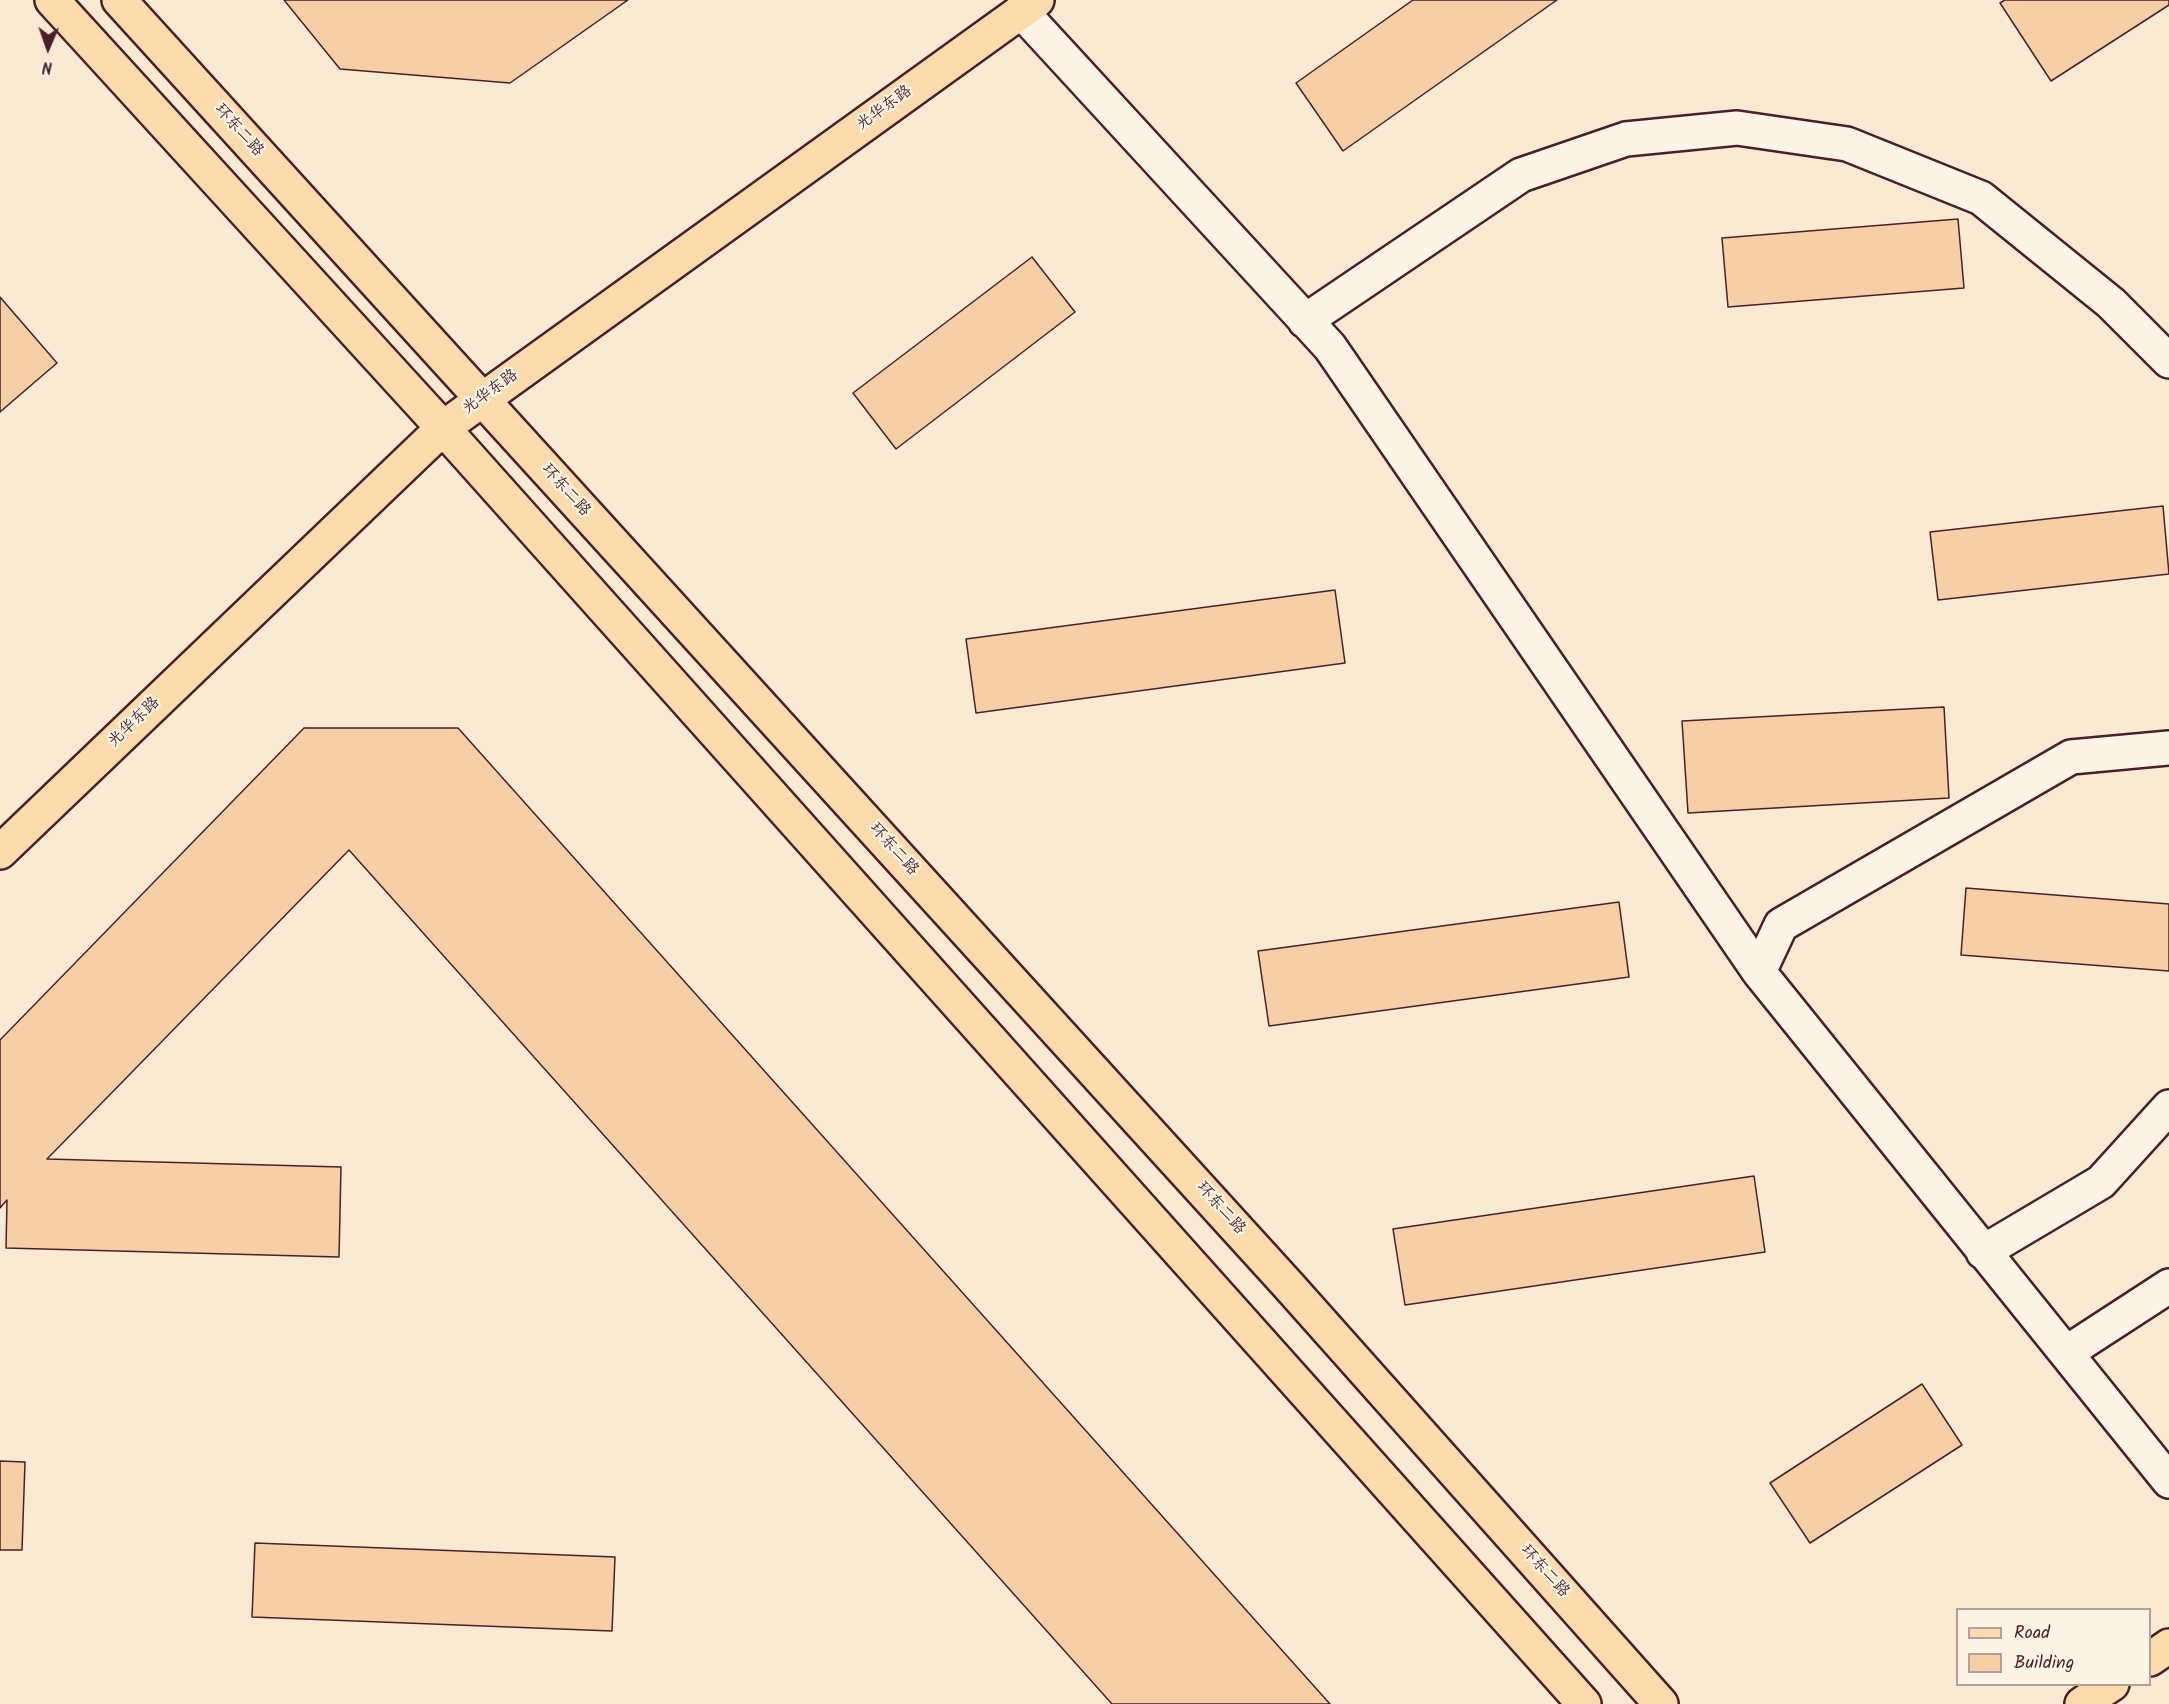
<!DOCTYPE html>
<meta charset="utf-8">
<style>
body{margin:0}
#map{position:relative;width:2169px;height:1704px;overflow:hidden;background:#faead2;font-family:Kalam,sans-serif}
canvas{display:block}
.legend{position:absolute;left:1956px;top:1608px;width:195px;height:78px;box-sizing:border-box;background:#fcf5e5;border:2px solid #b59f9b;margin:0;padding:8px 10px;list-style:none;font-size:18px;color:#4a1f2b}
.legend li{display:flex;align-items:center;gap:12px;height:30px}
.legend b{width:30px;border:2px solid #b59f9b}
.north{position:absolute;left:18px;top:18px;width:60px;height:60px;-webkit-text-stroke:4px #fcf5e5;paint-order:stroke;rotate:182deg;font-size:16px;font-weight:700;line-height:24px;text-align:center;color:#4a1f2b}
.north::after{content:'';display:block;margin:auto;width:21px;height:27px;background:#4a1f2b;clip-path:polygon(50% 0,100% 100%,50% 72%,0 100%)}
</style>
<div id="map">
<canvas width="2169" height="1704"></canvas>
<ul class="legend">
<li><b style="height:8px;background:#fcdcac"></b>Road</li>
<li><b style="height:16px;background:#f6cfa6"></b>Building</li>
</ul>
<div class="north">N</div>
</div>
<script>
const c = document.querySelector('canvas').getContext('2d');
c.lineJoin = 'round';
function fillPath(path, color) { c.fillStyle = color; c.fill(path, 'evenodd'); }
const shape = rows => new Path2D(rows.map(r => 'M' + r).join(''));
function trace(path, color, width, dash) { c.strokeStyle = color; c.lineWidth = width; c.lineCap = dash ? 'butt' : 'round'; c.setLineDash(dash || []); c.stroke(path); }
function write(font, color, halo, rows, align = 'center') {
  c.font = font + ' Kalam,"LXGW WenKai TC",sans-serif'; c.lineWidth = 4.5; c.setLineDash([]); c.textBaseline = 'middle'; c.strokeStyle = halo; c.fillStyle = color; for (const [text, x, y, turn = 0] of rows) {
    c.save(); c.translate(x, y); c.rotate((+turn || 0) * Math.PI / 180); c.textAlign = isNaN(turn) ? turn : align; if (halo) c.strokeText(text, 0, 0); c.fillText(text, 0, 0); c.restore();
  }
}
const building = shape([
 [284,0,628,0,510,83,340,69,284,0],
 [1413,0,1557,0,1343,151,1296,83,1413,0],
 [2005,0,2169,0,2169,5,2051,81,2000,3,2005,0],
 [1958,219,1964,288,1728,307,1722,238,1958,219],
 [1032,257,1075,312,896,449,853,393,1032,257],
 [0,297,57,363,0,412,0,297],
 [2163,506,2169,574,1938,600,1930,532,2163,506],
 [1335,590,1345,663,976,713,966,639,1335,590],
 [1944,707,1949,798,1688,813,1682,721,1944,707],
 [304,728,458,728,1330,1704,1112,1704,349,850,47,1159,341,1167,339,1257,6,1248,7,1200,0,1208,0,1040,304,728],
 [1966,888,2169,904,2169,971,1961,955,1966,888],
 [1619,902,1629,977,1269,1026,1258,951,1619,902],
 [1754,1176,1765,1252,1405,1305,1393,1229,1754,1176],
 [1922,1384,1962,1445,1810,1543,1770,1483,1922,1384],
 [0,1461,25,1462,22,1550,0,1550,0,1461],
 [255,1543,615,1557,612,1631,252,1617,255,1543]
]);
const minor = shape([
 [1021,11,1330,347,1759,972,2169,1481],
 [1305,321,1521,175,1626,139,1737,128,1847,144,1981,198,2111,303,2169,361],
 [1759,972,1781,925,2071,757,2169,748],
 [1983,1252,2101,1182,2169,1107],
 [2066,1353,2169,1286]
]);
const major = shape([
 [52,0,443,428,1584,1704],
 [119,0,1289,1286,1661,1704],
 [0,852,443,428,1037,0],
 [2150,1659,2169,1646],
 [2082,1704,2112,1684]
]);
const streetNames = [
 ["光华东路",885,109,-36],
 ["环东二路",238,131,48],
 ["光华东路",491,393,-36],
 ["环东二路",565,491,48],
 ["光华东路",135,723,-44],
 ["环东二路",893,850,48],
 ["环东二路",1220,1209,48],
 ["环东二路",1544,1572,48]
];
fillPath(building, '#f6cfa6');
trace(building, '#4a1f2b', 1.5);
trace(minor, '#4a1f2b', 38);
trace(major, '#4a1f2b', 38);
trace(minor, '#fcf5e5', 33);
trace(major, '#fcdcac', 33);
write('16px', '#4a1f2b', '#fcf5e5', streetNames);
</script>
